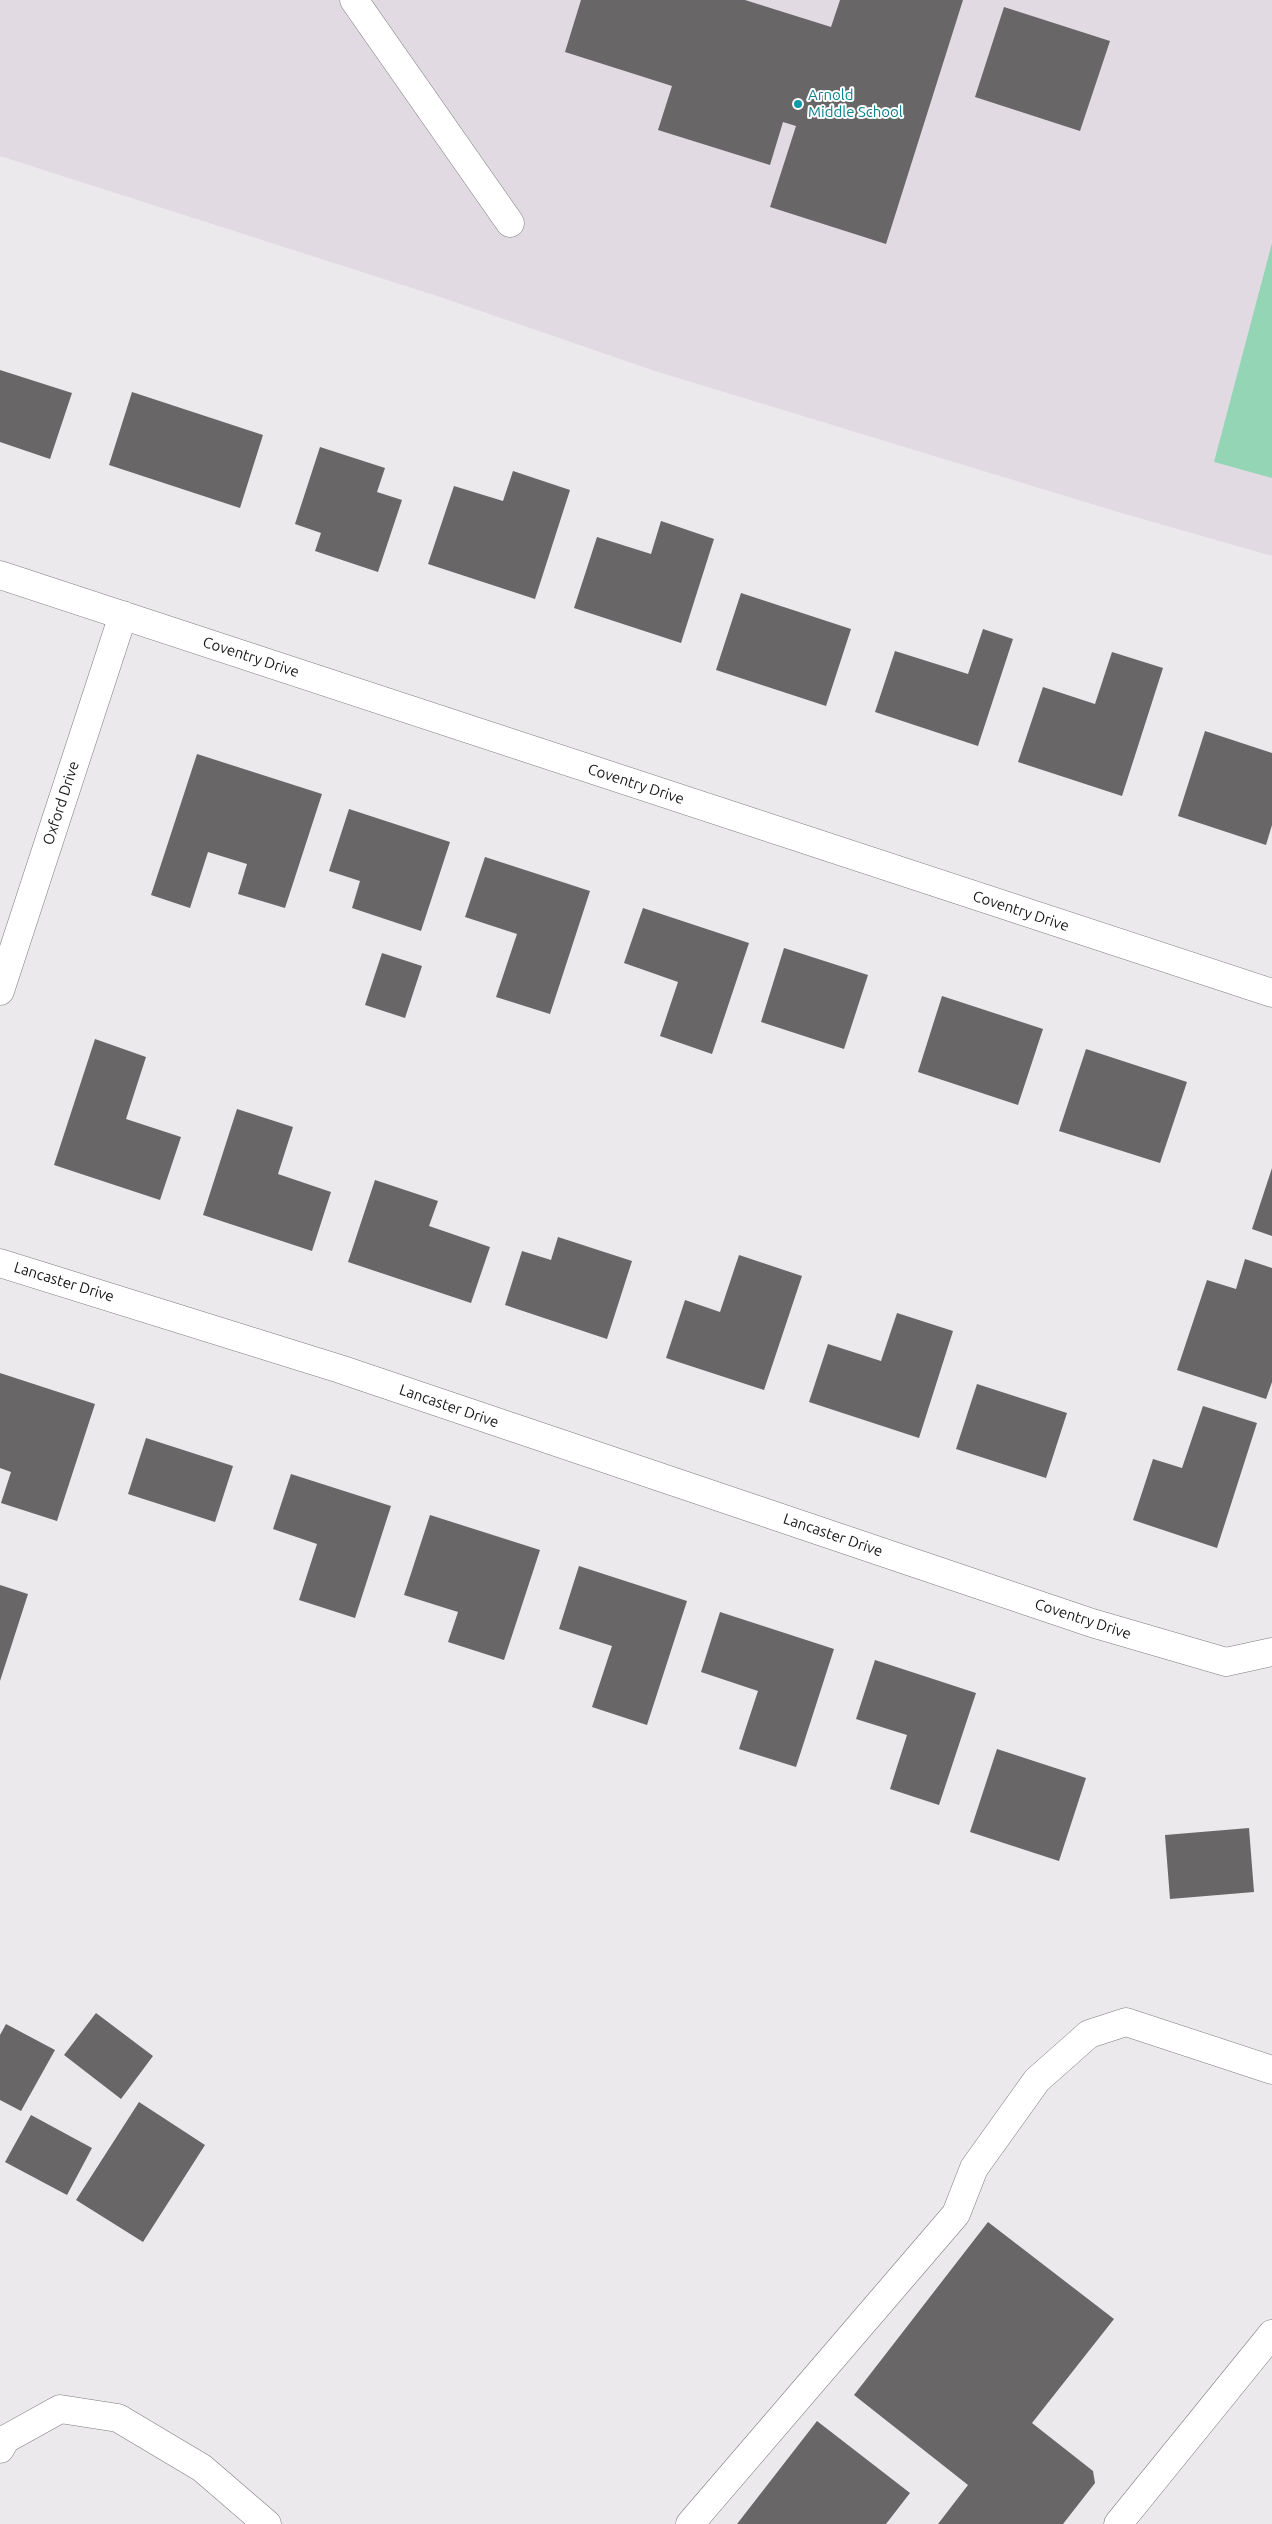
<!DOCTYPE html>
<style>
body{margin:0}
canvas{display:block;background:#ebe9eb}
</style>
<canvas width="1272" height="2524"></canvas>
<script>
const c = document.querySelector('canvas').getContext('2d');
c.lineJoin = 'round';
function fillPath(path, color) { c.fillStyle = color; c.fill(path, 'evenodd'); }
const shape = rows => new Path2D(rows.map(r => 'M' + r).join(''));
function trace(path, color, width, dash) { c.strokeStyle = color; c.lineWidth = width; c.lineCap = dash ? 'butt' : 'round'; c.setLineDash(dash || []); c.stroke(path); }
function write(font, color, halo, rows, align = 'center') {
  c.font = font + ' Ubuntu,sans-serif'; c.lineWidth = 4; c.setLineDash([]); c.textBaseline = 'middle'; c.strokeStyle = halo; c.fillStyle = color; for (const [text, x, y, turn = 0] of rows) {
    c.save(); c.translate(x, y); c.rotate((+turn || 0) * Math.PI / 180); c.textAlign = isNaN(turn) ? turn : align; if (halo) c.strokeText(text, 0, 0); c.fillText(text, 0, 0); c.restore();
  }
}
const built = shape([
 [0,0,1272,0,1272,556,1118,512,655,371,440,297,0,156]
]);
const green = shape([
 [1272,243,1272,478,1214,462]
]);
const building = shape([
 [581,0,745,0,831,27,840,0,963,0,886,244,770,207,796,126,783,122,770,165,658,130,672,86,565,52],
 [1004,7,1110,41,1080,131,975,97],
 [0,370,72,393,50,459,0,442],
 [132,392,263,435,240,508,109,465],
 [320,447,385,468,377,492,402,500,378,572,315,551,321,533,295,524],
 [513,471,570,490,535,599,428,564,454,486,503,501],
 [661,521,714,539,681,643,574,608,597,537,651,554],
 [741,593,851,629,826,706,716,670],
 [983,629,1013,639,978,746,875,712,895,651,968,674],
 [1112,652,1163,668,1122,796,1018,762,1043,687,1095,704],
 [1205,731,1272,753,1272,825,1266,845,1178,816],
 [197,754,322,794,285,908,238,894,247,864,208,852,190,908,151,895],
 [349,809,450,842,421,931,352,908,360,881,329,871],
 [485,857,590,891,550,1014,496,997,517,934,465,917],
 [643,908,749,943,712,1054,660,1036,678,982,624,963],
 [784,948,868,975,844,1049,761,1022],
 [382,953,422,966,405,1018,365,1005],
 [942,996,1043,1029,1018,1105,918,1072],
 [95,1039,146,1057,126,1119,181,1137,160,1200,54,1165],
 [1086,1049,1187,1082,1160,1163,1059,1131],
 [237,1109,293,1127,278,1174,331,1192,312,1251,203,1215],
 [1272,1168,1272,1236,1252,1229],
 [375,1180,438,1201,429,1226,490,1247,471,1303,348,1262],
 [558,1237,632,1261,607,1339,505,1305,522,1251,551,1260],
 [739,1255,802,1276,764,1390,666,1358,685,1300,720,1312],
 [1245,1259,1272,1268,1272,1382,1266,1399,1177,1370,1207,1280,1236,1289],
 [897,1313,953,1331,919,1438,809,1402,828,1344,881,1361],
 [0,1373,95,1404,57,1521,1,1503,11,1472,0,1468],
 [977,1384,1067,1413,1046,1478,956,1449],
 [1203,1406,1257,1423,1217,1548,1133,1520,1153,1459,1182,1468],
 [146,1438,233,1466,215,1522,128,1494],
 [291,1474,391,1506,355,1618,299,1600,317,1544,273,1529],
 [430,1515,540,1550,504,1660,448,1642,458,1612,404,1595],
 [579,1566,687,1601,647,1725,592,1707,612,1646,559,1629],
 [0,1585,28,1594,0,1681],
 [720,1612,834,1649,796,1767,739,1749,758,1691,701,1672],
 [875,1660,976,1693,939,1805,890,1789,907,1735,856,1719],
 [997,1749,1086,1778,1059,1861,970,1832],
 [1249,1828,1254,1892,1170,1899,1165,1835],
 [96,2013,153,2056,121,2099,64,2055],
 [6,2024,55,2050,21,2111,0,2100,0,2035],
 [139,2102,205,2145,143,2242,76,2200],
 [31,2115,92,2148,67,2195,5,2162],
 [988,2222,1114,2319,1032,2423,1093,2471,1095,2483,1063,2524,938,2524,968,2485,854,2395],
 [817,2421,910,2493,886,2524,737,2524]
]);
const minor = shape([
 [354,0,510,223],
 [0,575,1272,993],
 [0,991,123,615],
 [0,1263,340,1369,1092,1623,1226,1662,1272,1652],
 [0,2449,6,2439,60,2409,118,2418,202,2468,267,2524],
 [690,2524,956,2214,974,2168,1037,2080,1089,2034,1126,2022,1272,2070],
 [1118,2524,1272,2334]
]);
const markers = [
 [798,104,5,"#0f9aa8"]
];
const cultureNames = [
 ["Arnold",808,95],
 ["Middle School",808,112]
];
const streetNames = [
 ["Coventry Drive",251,657,18],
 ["Coventry Drive",636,784,18],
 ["Oxford Drive",61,803,-72],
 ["Coventry Drive",1021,911,18],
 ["Lancaster Drive",64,1282,17],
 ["Lancaster Drive",449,1406,19],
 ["Lancaster Drive",833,1535,19],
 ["Coventry Drive",1083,1619,18]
];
fillPath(built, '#e2dae3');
fillPath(green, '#94d5b5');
fillPath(building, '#696668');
trace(minor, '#7f7d7f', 29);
trace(minor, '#fff', 28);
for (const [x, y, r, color] of markers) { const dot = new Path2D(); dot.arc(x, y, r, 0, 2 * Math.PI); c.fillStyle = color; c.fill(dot); trace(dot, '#fff', 2); }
write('15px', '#0d838f', '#fff', cultureNames, 'left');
write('15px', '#171617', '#fff', streetNames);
</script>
